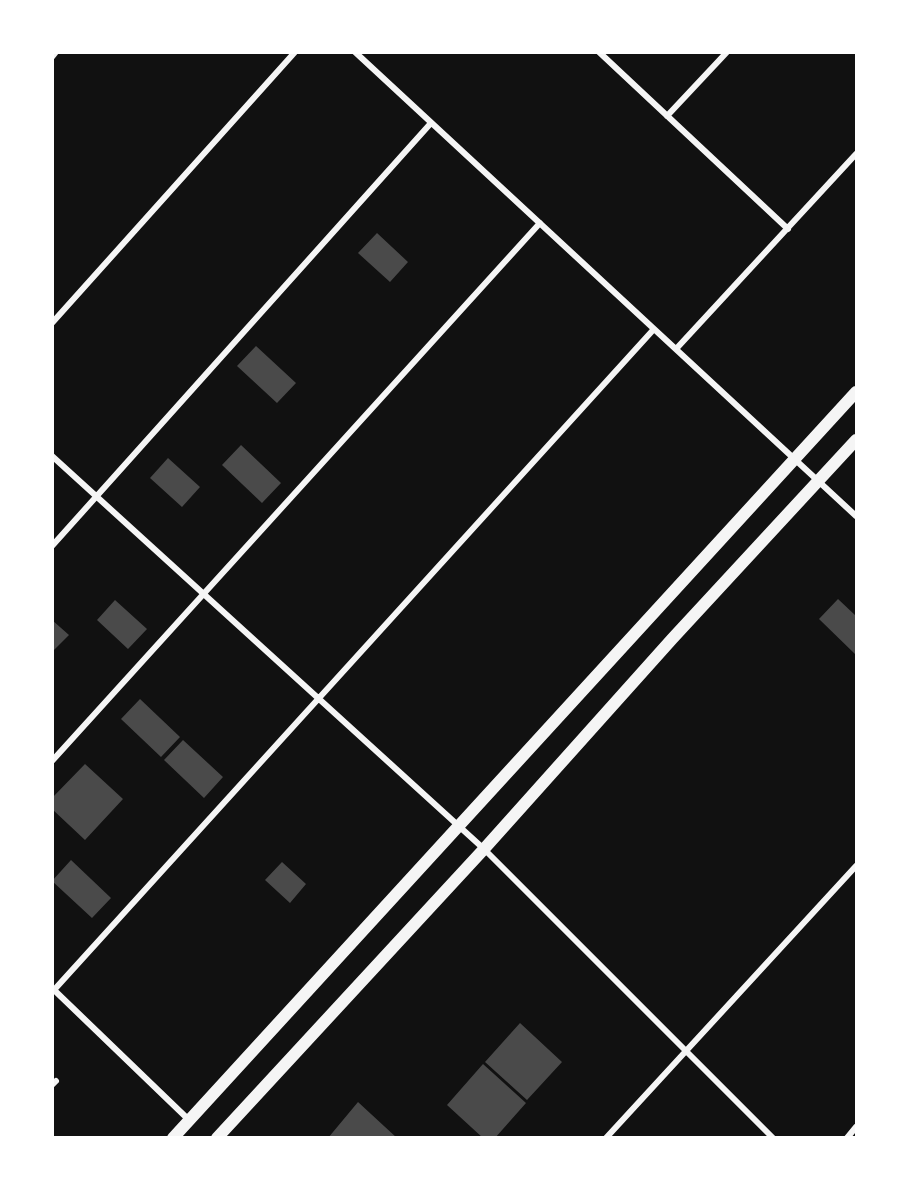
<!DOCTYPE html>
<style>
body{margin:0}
#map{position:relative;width:909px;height:1190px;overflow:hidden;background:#111;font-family:"Zilla Slab",serif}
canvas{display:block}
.frame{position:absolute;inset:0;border:54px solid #fff;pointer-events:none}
</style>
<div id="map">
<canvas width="909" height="1190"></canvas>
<div class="frame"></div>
</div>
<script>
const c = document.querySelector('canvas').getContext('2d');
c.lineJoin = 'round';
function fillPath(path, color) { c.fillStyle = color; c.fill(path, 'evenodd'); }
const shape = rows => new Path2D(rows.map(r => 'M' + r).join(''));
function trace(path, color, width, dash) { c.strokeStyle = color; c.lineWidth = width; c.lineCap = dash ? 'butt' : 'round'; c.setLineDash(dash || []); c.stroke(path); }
const building = shape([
 [377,233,408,262,390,282,358,253],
 [256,346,296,383,277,403,237,366],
 [241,445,281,483,262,503,222,465],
 [168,458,200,487,182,507,150,478],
 [838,599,856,616,856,655,819,619],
 [115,600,147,629,128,649,97,620],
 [52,620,69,635,52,652],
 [140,699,180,737,161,757,121,719],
 [183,740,223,777,204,798,164,760],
 [85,764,123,799,85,840,52,809,52,798],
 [71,860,111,898,92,918,52,881],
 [282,862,306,884,290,903,265,880],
 [520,1023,562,1062,527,1100,485,1062],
 [483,1064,526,1103,495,1138,483,1138,447,1105],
 [358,1102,397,1138,328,1138]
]);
const minor = shape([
 [355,52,856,516],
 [599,52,788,229],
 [52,57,56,52],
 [667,116,727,52],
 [52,323,295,52],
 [676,349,856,154],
 [52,456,484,849,773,1138],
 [52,546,431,123],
 [52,761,540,223],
 [52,988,189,1120],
 [54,990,654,329],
 [52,1085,56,1081],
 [606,1138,856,866],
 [847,1138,856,1127]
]);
const secondary = shape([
 [173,1138,856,392],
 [217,1138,484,849,672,639,856,440]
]);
fillPath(building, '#4a4a4a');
trace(minor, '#f5f5f5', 6);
trace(secondary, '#f5f5f5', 12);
</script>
